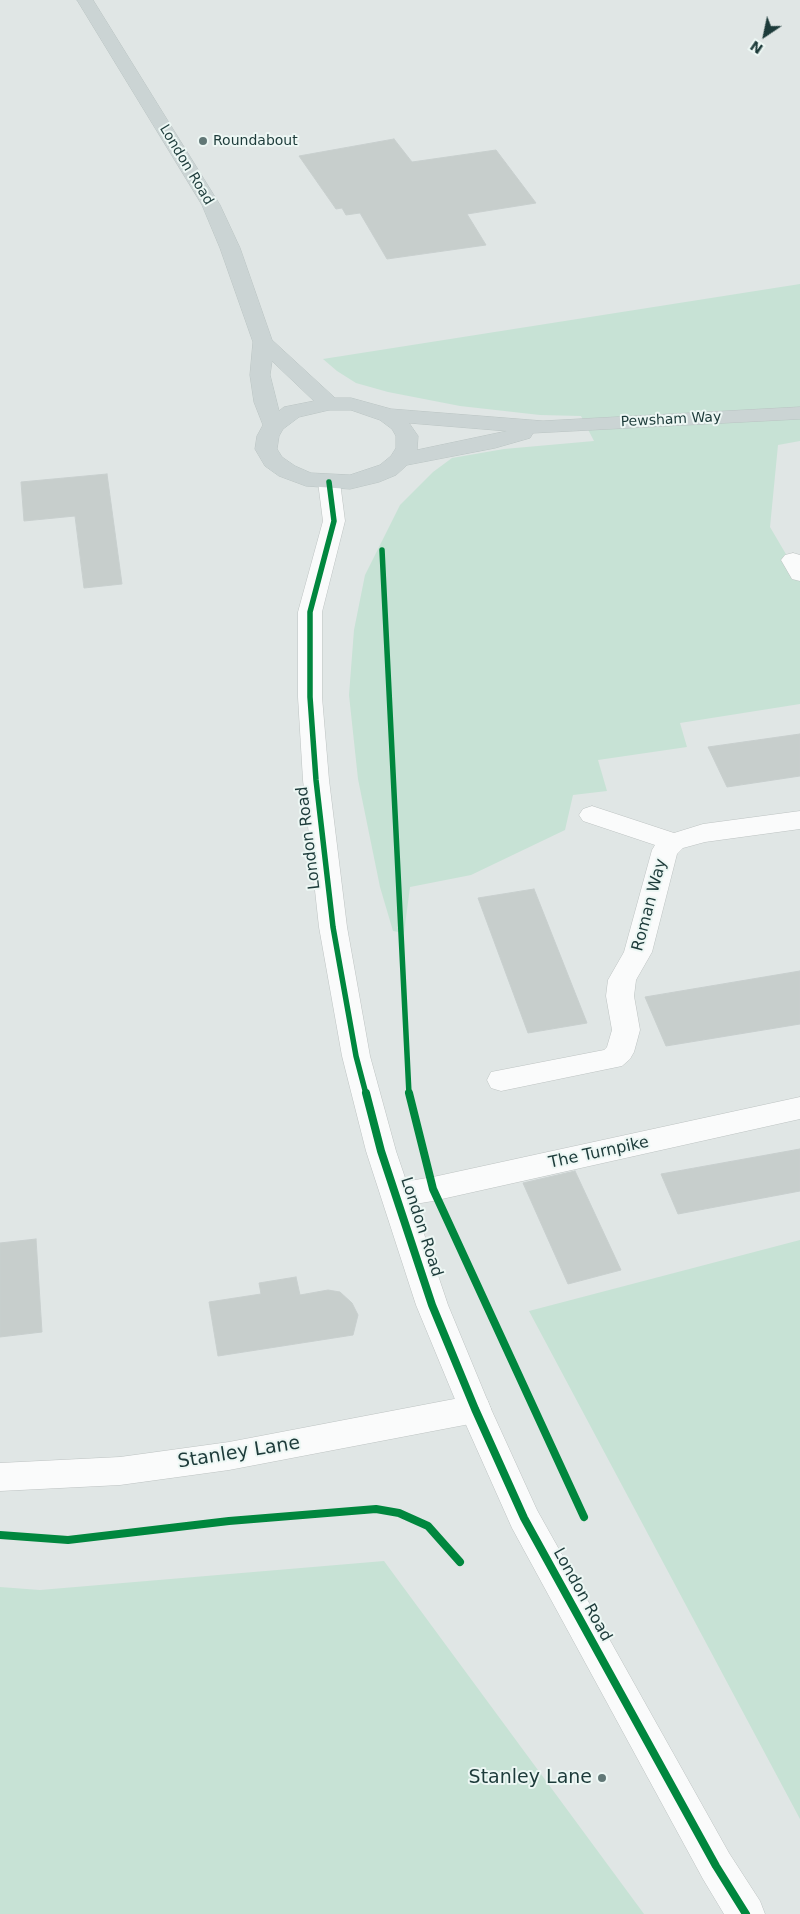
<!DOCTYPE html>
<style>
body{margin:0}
#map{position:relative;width:800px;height:1914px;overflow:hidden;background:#e0e6e5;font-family:"DejaVu Sans",sans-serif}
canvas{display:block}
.north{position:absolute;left:740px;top:10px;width:50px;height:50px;-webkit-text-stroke:4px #edf7f4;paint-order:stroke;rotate:214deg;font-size:14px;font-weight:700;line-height:20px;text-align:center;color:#1d3b3a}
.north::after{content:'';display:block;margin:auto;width:18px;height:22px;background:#1d3b3a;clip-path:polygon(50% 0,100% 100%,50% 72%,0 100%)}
</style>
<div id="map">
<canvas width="800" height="1914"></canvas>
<div class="north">N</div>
</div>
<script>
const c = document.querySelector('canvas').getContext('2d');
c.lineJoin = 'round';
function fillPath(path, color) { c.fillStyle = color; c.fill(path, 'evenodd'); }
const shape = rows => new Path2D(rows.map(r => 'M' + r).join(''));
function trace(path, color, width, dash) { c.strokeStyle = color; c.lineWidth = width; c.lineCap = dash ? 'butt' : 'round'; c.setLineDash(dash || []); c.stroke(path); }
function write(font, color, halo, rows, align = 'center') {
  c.font = font + ' "DejaVu Sans",sans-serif'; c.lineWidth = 4; c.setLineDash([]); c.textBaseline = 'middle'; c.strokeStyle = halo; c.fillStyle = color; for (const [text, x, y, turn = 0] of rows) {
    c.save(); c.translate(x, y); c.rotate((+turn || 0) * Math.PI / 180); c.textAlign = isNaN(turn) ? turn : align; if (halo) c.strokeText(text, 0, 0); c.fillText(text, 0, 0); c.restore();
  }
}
const green = shape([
 [800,284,800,441,778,445,770,527,800,578,800,704,680,723,687,747,598,760,607,791,573,795,565,830,471,875,410,887,404,933,393,931,380,887,358,779,349,695,354,630,365,575,400,505,433,472,452,458,504,449,594,441,581,416,540,415,460,406,388,392,356,383,337,371,323,359],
 [800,1240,800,1819,529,1311],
 [384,1561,644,1914,0,1914,0,1587,40,1590]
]);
const building = shape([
 [394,139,412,162,496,150,536,203,467,214,486,245,387,259,360,213,346,215,342,208,336,209,299,156,394,139],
 [107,474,122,584,84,588,75,516,24,521,21,482,107,474],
 [800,734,800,776,727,787,708,747,800,734],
 [534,889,587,1023,528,1033,478,898,534,889],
 [800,971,800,1024,666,1046,645,997,800,971],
 [800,1149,800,1191,678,1214,661,1174,800,1149],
 [575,1171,621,1270,568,1284,523,1183,575,1171],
 [36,1239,42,1332,0,1337,0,1243,36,1239],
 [296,1277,300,1295,328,1290,340,1292,352,1303,358,1315,353,1335,218,1356,209,1302,261,1294,259,1283,296,1277]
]);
const minor = shape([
 [793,553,800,555,800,581,792,579,781,560,785,555,793,553],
 [592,806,674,833,703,824,800,811,800,829,705,842,683,848,677,854,652,952,636,980,634,996,640,1030,634,1052,630,1059,622,1066,501,1091,491,1088,487,1080,491,1072,604,1050,607,1047,612,1030,606,996,608,980,624,952,652,850,655,845,583,821,579,815,583,809,592,806],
 [800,1097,800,1119,433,1201,397,1207,386,1203,382,1195,386,1187,397,1183,433,1177,800,1097],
 [475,1395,487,1399,491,1409,487,1419,475,1423,229,1470,120,1485,0,1491,0,1463,120,1457,229,1442,475,1395]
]);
const tertiary = shape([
 [329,475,337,477,340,482,345,521,322,612,322,697,329,780,347,927,370,1056,396,1151,448,1305,491,1409,537,1510,729,1853,760,1901,765,1914,724,1914,703,1879,512,1528,459,1409,416,1305,366,1151,342,1056,319,927,303,780,298,697,298,612,323,521,318,482,321,477,329,475]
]);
const primary = shape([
 [77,0,93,0,220,205,240,248,272,340,335,398,351,398,391,409,543,421,800,407,800,419,533,433,530,438,495,448,407,465,396,475,379,482,350,489,306,486,279,476,265,466,255,449,257,436,263,425,254,402,250,375,253,342,220,248,202,205,77,0],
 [272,361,314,401,284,407,279,411,270,375,272,361],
 [329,410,351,410,380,420,392,429,396,436,396,448,391,456,380,465,350,475,311,473,295,466,282,457,277,449,279,436,283,429,299,417,329,410],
 [409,423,507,431,417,450,418,436,409,423]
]);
const cyclewayFar1 = shape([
 [329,482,334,521,310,612,310,697,316,780,333,927,356,1056,366,1094],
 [382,550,409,1094]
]);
const cycleway = shape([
 [366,1093,381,1151,432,1305,475,1409,524,1518,716,1866,746,1914],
 [409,1093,433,1189,584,1517],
 [0,1535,68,1540,229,1521,376,1509,399,1513,428,1526,460,1562]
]);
const markers = [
 [203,141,5,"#617776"],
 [602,1778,5,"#617776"]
];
const farPoinames = [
 ["Roundabout",213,141]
];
const farStreetnames = [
 ["London Road",186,165,59],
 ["Pewsham Way",671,420,-3]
];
const streetNames = [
 ["London Road",309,838,-97],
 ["Roman Way",650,905,-75],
 ["The Turnpike",599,1153,-12],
 ["London Road",421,1227,72],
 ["London Road",582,1595,61]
];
const nearStreetnames = [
 ["Stanley Lane",239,1453,-9]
];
const nearPoinames = [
 ["Stanley Lane",592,1778]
];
fillPath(green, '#c7e2d5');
fillPath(building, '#c7cecc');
trace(building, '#c8cfce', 1);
trace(minor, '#bdc3c2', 1);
trace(tertiary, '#bdc3c2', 1);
trace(primary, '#bac4c3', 1);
fillPath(minor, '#fafbfb');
fillPath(tertiary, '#fafbfb');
fillPath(primary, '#cbd4d4');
trace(cyclewayFar1, '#00873e', 5.5);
trace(cycleway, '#00873e', 8);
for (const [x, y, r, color] of markers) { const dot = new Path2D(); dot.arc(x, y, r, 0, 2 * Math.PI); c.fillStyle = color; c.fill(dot); trace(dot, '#edf7f4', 2); }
write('14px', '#1d3b3a', '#edf7f4', farPoinames, 'left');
write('14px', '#1d3b3a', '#edf7f4', farStreetnames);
write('16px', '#1d3b3a', '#edf7f4', streetNames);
write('19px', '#1d3b3a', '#edf7f4', nearStreetnames);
write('19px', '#1d3b3a', '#edf7f4', nearPoinames, 'right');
</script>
